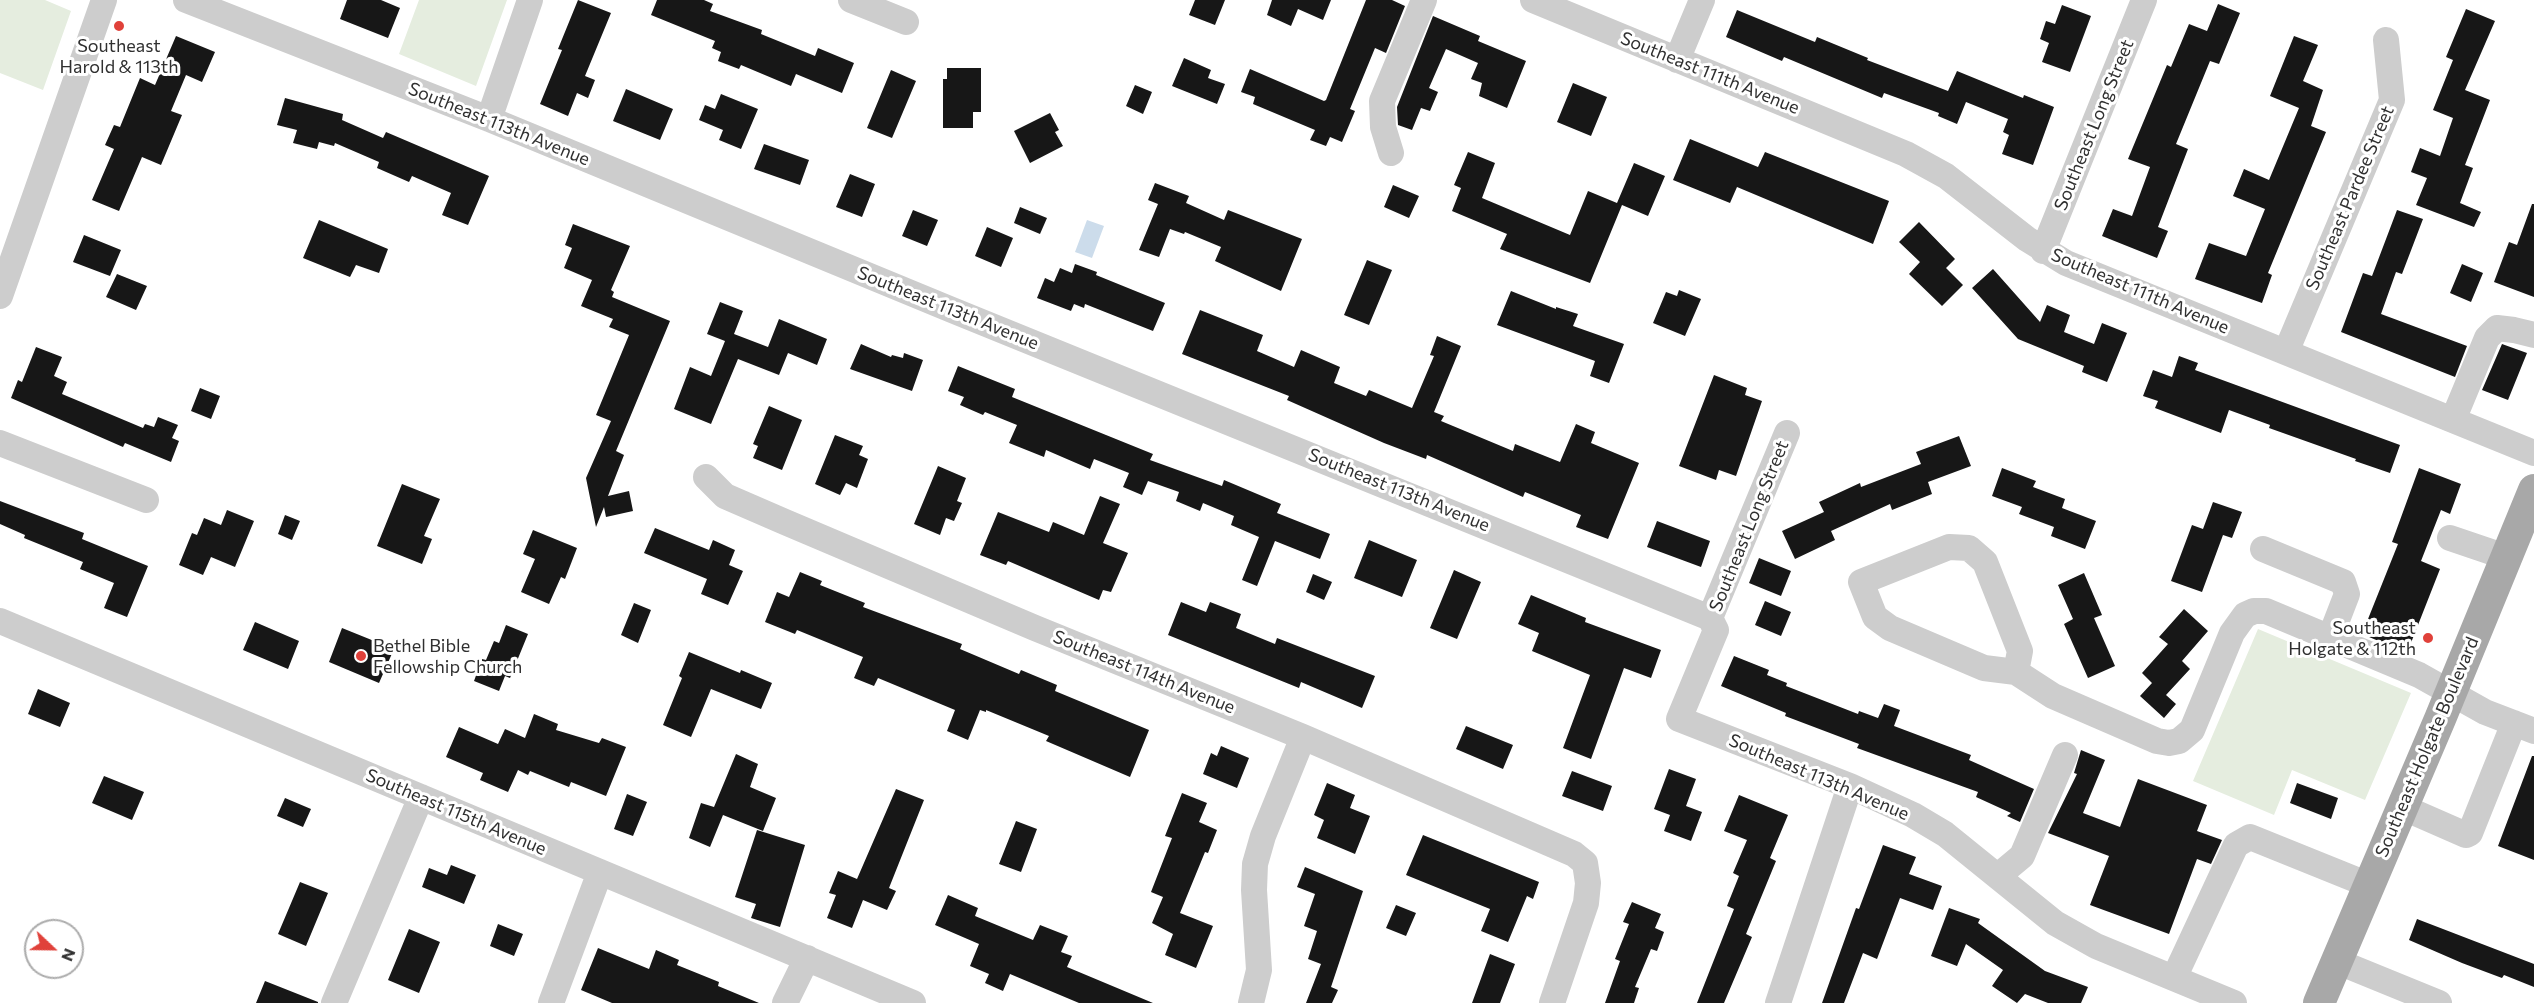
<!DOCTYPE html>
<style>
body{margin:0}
#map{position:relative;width:2534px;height:1003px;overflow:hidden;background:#fff;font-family:Commissioner,sans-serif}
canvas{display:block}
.north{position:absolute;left:24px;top:919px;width:60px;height:60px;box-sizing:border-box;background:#fff;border:2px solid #acacac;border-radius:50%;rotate:112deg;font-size:16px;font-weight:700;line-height:24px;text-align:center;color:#303030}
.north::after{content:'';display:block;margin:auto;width:21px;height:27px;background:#e0413a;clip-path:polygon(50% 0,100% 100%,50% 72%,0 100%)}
</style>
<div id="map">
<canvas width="2534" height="1003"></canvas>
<div class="north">N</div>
</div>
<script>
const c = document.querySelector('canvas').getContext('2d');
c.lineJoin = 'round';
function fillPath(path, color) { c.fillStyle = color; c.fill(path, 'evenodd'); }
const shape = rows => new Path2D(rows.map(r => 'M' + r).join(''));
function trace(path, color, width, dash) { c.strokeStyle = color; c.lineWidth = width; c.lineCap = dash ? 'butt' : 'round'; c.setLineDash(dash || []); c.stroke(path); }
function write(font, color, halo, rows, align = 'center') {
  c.font = font + ' Commissioner,sans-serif'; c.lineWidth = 6; c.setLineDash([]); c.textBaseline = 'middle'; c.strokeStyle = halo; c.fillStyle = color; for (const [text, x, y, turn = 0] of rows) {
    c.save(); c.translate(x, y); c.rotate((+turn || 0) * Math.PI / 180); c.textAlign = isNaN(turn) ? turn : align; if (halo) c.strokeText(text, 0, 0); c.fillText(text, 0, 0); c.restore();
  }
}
const green = shape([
 [0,0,45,0,71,11,43,90,0,73],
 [419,0,507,0,476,86,399,54],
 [2258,629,2411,693,2365,800,2292,770,2274,815,2193,781]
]);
const water = shape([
 [1087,220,1104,226,1092,258,1075,252]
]);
const building = shape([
 [347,0,381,0,400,8,388,38,340,19],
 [578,0,611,13,585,76,595,80,588,98,577,93,568,116,540,104,562,50,558,49],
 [657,0,704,0,713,4,710,11,762,30,761,34,815,56,818,48,854,63,842,93,796,74,791,86,741,65,739,69,718,61,721,52,712,48,715,41,651,15],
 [1195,0,1225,0,1215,25,1189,15],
 [1272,0,1331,0,1323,20,1298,9,1291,26,1267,15],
 [1366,0,1392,0,1405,6,1386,53,1375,48,1350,109,1355,111,1342,142,1330,137,1326,146,1310,140,1315,130,1253,104,1255,97,1241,92,1250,69,1324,101,1326,100],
 [2218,4,2240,13,2219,64,2210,61,2176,144,2188,149,2158,227,2168,231,2157,258,2102,236,2113,209,2132,216,2150,167,2128,159,2167,65,2171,67,2189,24,2207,31],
 [2062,5,2091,16,2070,72,2042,62,2049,43,2040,39,2046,21,2055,24],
 [2466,9,2495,21,2465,90,2490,100,2465,165,2473,168,2460,203,2481,212,2474,227,2416,205,2427,178,2411,172,2420,148,2440,156,2453,118,2433,110,2453,60,2446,57],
 [1737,10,1815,42,1817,37,1868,58,1867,60,1948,91,1957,71,2023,98,2024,95,2054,107,2033,165,2002,154,2009,135,2003,132,2008,119,1966,102,1957,124,1938,116,1939,113,1884,93,1882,98,1784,57,1782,61,1726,37],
 [1433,16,1480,36,1478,41,1526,61,1507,108,1479,96,1482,83,1471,79,1478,63,1446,49,1429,88,1438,92,1430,111,1421,108,1412,130,1398,125,1397,107],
 [176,36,215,52,202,82,186,75,171,111,182,115,161,165,142,157,119,211,92,200,114,149,105,145,114,125,120,127,140,78,155,85],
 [2294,36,2318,45,2303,81,2323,90,2311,126,2326,132,2268,273,2272,275,2262,303,2195,279,2209,243,2246,256,2265,209,2233,196,2244,169,2269,180,2299,108,2270,96],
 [1184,58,1211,70,1208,78,1225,84,1217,104,1172,86],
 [947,68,981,68,981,112,973,112,973,128,943,128,943,79,947,79],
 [891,70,916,81,892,138,867,128],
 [1573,83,1607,97,1591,136,1557,122],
 [1135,85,1152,92,1143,114,1126,106],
 [626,89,673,109,660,140,613,121],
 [721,94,758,109,741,149,719,140,723,130,699,120,705,105,715,109],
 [285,98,343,114,342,120,383,138,386,132,489,176,468,225,442,215,451,193,412,176,409,182,377,168,379,162,335,143,334,146,319,142,317,149,293,143,297,130,277,125],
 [1050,113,1059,130,1055,132,1063,146,1030,163,1014,131],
 [1690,139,1758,167,1765,152,1889,201,1873,244,1737,187,1730,203,1673,180],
 [764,144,809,160,800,185,754,169],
 [1468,152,1495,163,1482,198,1570,235,1588,191,1617,203,1634,163,1665,176,1648,216,1622,205,1590,283,1500,249,1507,234,1452,211,1461,188,1454,185],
 [850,174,875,184,862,217,836,207],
 [1155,183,1189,196,1186,203,1224,220,1228,210,1302,239,1281,291,1215,261,1221,247,1185,232,1184,234,1170,229,1159,257,1139,250,1158,204,1148,200],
 [1393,185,1419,196,1409,218,1384,207],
 [2532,204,2534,204,2534,297,2494,282,2509,242,2517,245],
 [1020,207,1047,218,1040,234,1014,223],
 [913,210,938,220,927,246,902,236],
 [2397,210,2423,219,2402,274,2396,272,2381,314,2467,346,2455,377,2341,332,2363,273,2372,276],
 [319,220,388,249,379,273,356,265,350,277,303,258],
 [1919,222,1955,259,1946,268,1963,285,1942,306,1909,274,1920,262,1899,242],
 [573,224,630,246,611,290,614,292,612,297,670,321,616,451,624,455,608,496,629,491,633,511,606,517,604,507,596,527,586,478,611,421,596,415,629,335,609,327,613,319,581,306,592,280,564,268,572,248,565,245],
 [987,227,1013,238,1001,267,975,256],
 [84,235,121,250,110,276,73,262],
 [1367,260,1392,270,1369,325,1344,315],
 [1075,264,1097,272,1096,275,1165,303,1153,331,1085,304,1084,308,1074,304,1071,311,1037,298,1045,278,1054,282,1060,268,1072,273],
 [2462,264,2483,273,2471,302,2450,293],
 [1993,269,2040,322,2047,305,2070,315,2064,332,2094,344,2102,323,2127,333,2107,382,2082,372,2084,366,2018,339,1972,288],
 [117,274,147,286,136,310,106,297],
 [1679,290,1701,299,1685,336,1653,323,1666,292,1677,296],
 [1511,291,1556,309,1556,307,1578,314,1573,326,1624,344,1609,383,1590,376,1595,361,1497,325],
 [720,302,743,311,734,334,768,347,779,319,827,339,817,365,788,353,779,375,738,359,711,424,674,409,690,367,711,376,725,341,707,334],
 [1200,310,1263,335,1257,351,1294,367,1301,350,1340,367,1334,383,1366,396,1369,390,1412,408,1434,356,1430,355,1437,336,1461,346,1434,412,1444,416,1441,421,1513,451,1515,444,1560,462,1576,424,1595,432,1591,443,1639,463,1608,539,1576,527,1581,515,1525,492,1523,497,1427,455,1426,459,1384,443,1287,400,1289,396,1182,354],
 [861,344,891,357,892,355,903,358,904,353,923,360,912,391,850,369],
 [2502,344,2527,353,2508,400,2482,390],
 [36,347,62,357,54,376,67,382,62,394,143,428,145,424,154,427,158,417,178,425,172,438,179,441,171,462,125,443,123,447,11,398,18,380,22,382],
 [2179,356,2198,363,2195,370,2400,445,2390,473,2355,461,2356,459,2269,428,2270,425,2229,410,2221,433,2155,408,2158,401,2143,396,2153,370,2172,377],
 [958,366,1015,389,1012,397,1153,454,1150,460,1222,486,1224,480,1281,504,1277,513,1330,534,1320,559,1275,541,1257,586,1242,580,1259,537,1231,525,1234,516,1203,503,1200,511,1176,501,1179,492,1148,481,1142,495,1123,487,1129,473,1094,459,1090,469,1046,450,1044,457,1009,443,1017,425,985,412,983,415,960,405,964,397,948,391],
 [1714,375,1747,388,1745,395,1762,401,1736,476,1719,470,1716,480,1679,466],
 [200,388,220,396,211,419,191,411],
 [769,406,802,420,782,470,753,458,758,446,753,444],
 [835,435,863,446,859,455,868,459,857,488,846,483,840,495,815,484],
 [1959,436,1971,466,1928,482,1932,494,1892,510,1890,504,1831,531,1835,540,1795,559,1782,531,1824,512,1819,502,1860,483,1861,487,1921,464,1916,452],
 [938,466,966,478,957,501,962,503,954,521,946,518,940,535,914,524],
 [2002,468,2036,481,2033,487,2065,499,2062,508,2096,521,2085,549,2051,536,2054,527,2019,514,2022,507,1992,496],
 [2419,468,2461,484,2450,514,2441,510,2421,561,2440,569,2407,653,2362,634,2398,544,2392,542],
 [402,484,440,499,424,536,432,539,422,564,377,546],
 [1100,496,1120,504,1103,543,1128,553,1111,592,1103,590,1099,600,1008,561,1006,565,980,555,998,512,1049,532,1053,522,1084,535],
 [0,501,84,533,82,539,148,566,127,617,104,608,114,583,80,569,83,562,24,538,25,535,0,524],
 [2213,502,2242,512,2232,538,2223,535,2202,592,2171,581,2192,525,2203,529],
 [227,510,254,521,235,567,211,557,203,575,179,565,192,533,197,535,204,518,221,525],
 [285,515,300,521,292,540,278,534],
 [1657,521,1710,541,1701,567,1647,547],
 [655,528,709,550,713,540,735,550,729,565,743,571,728,605,701,594,707,579,644,553],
 [533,530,577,548,565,579,561,577,549,604,521,592,535,559,523,554],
 [1369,540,1417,560,1402,597,1354,578],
 [1759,558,1791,571,1781,596,1749,583],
 [1454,570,1481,582,1457,639,1430,628],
 [800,572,822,581,820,585,865,603,863,607,962,644,960,649,1019,674,1021,670,1057,685,1055,691,1149,730,1130,777,1046,741,1049,736,986,710,986,712,980,710,968,740,947,731,955,710,878,678,874,686,854,678,863,657,797,630,795,634,765,622,777,592,789,597],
 [2084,573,2102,615,2094,618,2115,666,2088,678,2064,624,2073,619,2058,585],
 [1313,574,1332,582,1324,600,1306,592],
 [1531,595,1586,618,1585,622,1661,650,1651,678,1624,668,1591,759,1563,748,1590,675,1532,651,1539,633,1518,624],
 [1765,601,1791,612,1781,636,1755,625],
 [1181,602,1206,612,1210,602,1241,614,1236,628,1275,644,1277,638,1375,676,1362,708,1301,682,1299,688,1168,635],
 [634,603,651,610,638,643,621,635],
 [2184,609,2208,631,2182,661,2190,669,2166,695,2176,704,2164,718,2140,696,2152,683,2142,673,2168,644,2159,637],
 [255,622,299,641,288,669,243,650],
 [506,625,528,634,510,678,505,676,499,691,474,681,482,659,486,660,494,641,499,643],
 [342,628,394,649,379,683,329,662],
 [689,652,740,673,741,670,772,683,761,709,711,689,691,737,663,725,682,678,679,676],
 [1734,656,1769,670,1767,675,1787,683,1786,686,1858,714,1859,711,1878,718,1884,704,1900,710,1894,726,1971,755,1969,760,2034,789,2020,822,2007,816,2011,813,1976,797,1978,792,1857,748,1859,744,1785,716,1786,713,1721,686],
 [38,689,70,703,60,727,28,714],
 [534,714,558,724,556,730,599,743,602,738,626,747,606,796,571,782,569,787,530,771,528,775,518,770,508,792,480,780,483,773,446,757,459,727,498,744,505,729,525,738],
 [1466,726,1513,745,1503,769,1456,749],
 [1221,746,1249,758,1237,788,1203,774,1211,753,1217,756],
 [2081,750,2105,760,2083,813,2120,827,2138,779,2207,805,2197,831,2222,840,2211,864,2197,859,2169,934,2090,905,2109,856,2048,833,2077,774,2074,773],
 [736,754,758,764,750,787,776,798,763,831,723,815,710,847,689,838,701,803,714,807],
 [2532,756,2534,756,2534,860,2498,846],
 [1669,769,1696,779,1686,806,1702,812,1691,841,1664,831,1670,815,1654,809],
 [1572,771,1612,786,1603,811,1562,796],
 [104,776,144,792,132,820,92,803],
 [1327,783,1355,795,1350,808,1370,816,1355,854,1317,838,1324,820,1314,815],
 [2297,783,2338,798,2331,819,2290,803],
 [896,789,924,800,889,888,896,891,887,910,863,900,852,928,827,918,836,895,829,893,838,871,857,879],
 [1182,793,1207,803,1199,822,1217,830,1208,853,1205,852,1180,913,1213,926,1196,968,1165,955,1173,934,1152,923,1163,897,1151,892,1172,838,1165,836],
 [627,794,647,802,633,836,614,829],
 [1739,795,1788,815,1770,858,1776,861,1746,934,1752,937,1724,1003,1697,1003,1734,909,1727,906,1739,876,1733,873,1747,840,1724,831],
 [285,798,311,809,303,827,277,816],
 [1016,821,1037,829,1021,872,999,864],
 [757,830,805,845,780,927,751,918,756,904,735,897],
 [1423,835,1539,882,1533,899,1527,896,1508,942,1481,931,1490,909,1406,875],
 [1883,845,1916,857,1909,874,1942,886,1933,910,1900,898,1877,959,1863,953,1844,1003,1822,1003,1856,908,1859,909],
 [451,865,476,875,464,904,422,887,429,868,447,875],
 [1305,867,1363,891,1331,987,1338,990,1332,1003,1306,1003,1321,964,1308,959,1317,931,1304,926,1315,894,1297,887],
 [300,882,328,893,306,946,278,934],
 [948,895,978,908,975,916,1033,940,1040,925,1068,936,1061,952,1072,956,1067,967,1153,1003,1079,1003,1010,974,1003,991,985,983,989,974,970,966,979,944,935,925],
 [1632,902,1661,914,1655,928,1664,932,1657,951,1651,949,1635,987,1639,988,1634,1003,1605,1003,1620,961,1615,959,1629,924,1623,922],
 [1396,905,1416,913,1406,936,1386,928],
 [1949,908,1980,919,1978,923,2045,971,2088,987,2081,1003,2048,1003,2025,994,2017,1003,1992,986,2003,970,1966,944,1957,966,1931,956],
 [2417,919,2534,964,2534,987,2504,975,2502,978,2462,963,2409,940],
 [498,924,523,934,514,956,490,946],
 [409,929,440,942,419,993,388,980],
 [598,948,649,969,656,950,679,960,677,965,719,982,718,986,759,1003,612,1003,581,990],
 [1490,954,1515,964,1500,1003,1472,1003],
 [265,981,318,1002,318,1003,256,1003]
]);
const minor = shape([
 [186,0,489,119,952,310,1710,618],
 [851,0,906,22],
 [1533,0,1906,154,1946,176,2027,239,2066,263,2534,453],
 [1677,60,1702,0],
 [489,119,530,0],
 [1391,153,1383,127,1382,101,1424,0],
 [2043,251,2144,0],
 [0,296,104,0],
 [2286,352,2392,100,2386,40],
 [2453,420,2487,338,2497,328,2514,330,2534,335],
 [0,443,146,500],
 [706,477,725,496,785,522,1035,628,1303,737,1574,854,1585,863,1588,883,1586,903,1552,1003],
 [2450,538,2506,557],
 [2263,549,2343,582,2347,594,2330,638],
 [1710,618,1716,630,1679,719,1850,786,1913,815,1945,834,2055,923,2096,946,2234,1003],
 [1710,618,1787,433],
 [0,621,913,1003],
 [2016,672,2020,651,1985,562,1969,548,1949,547,1861,582,1875,617,1890,628,1984,668,2016,672,2053,696,2157,741,2169,743,2179,741,2192,730,2232,633,2245,615,2254,611,2266,611,2419,675,2485,712,2534,731],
 [2402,807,2466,835,2470,833,2514,723],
 [1998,876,2022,856,2065,755],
 [2336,961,2439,1003],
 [2174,978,2236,845,2250,837,2369,885],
 [334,1003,421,797],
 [551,1003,600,872],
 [785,1003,807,958],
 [1251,1003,1259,970,1254,890,1255,864,1263,836,1303,737],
 [1778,1003,1850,786]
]);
const major = shape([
 [2319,1003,2440,719,2534,490]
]);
const markers = [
 [119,26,6,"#e0413a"],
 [2428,638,6,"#e0413a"],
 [361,656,6,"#e0413a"]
];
const poiNames = [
 ["Southeast",119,46],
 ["Harold & 113th",119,67],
 ["Southeast",2416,628,"right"],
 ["Holgate & 112th",2416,649,"right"],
 ["Bethel Bible",373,646,"left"],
 ["Fellowship Church",373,667,"left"]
];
const streetNames = [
 ["Southeast 111th Avenue",1710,73,22],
 ["Southeast 113th Avenue",499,124,22],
 ["Southeast Long Street",2094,125,-68],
 ["Southeast Pardee Street",2350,198,-67],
 ["Southeast 111th Avenue",2140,291,23],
 ["Southeast 113th Avenue",948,308,22],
 ["Southeast 113th Avenue",1399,490,22],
 ["Southeast Long Street",1749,526,-68],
 ["Southeast 114th Avenue",1144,672,22],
 ["Southeast Holgate Boulevard",2427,747,-67],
 ["Southeast 113th Avenue",1819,777,23],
 ["Southeast 115th Avenue",456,812,23]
];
fillPath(green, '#e5eddf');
fillPath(water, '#ccdceb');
fillPath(building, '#171717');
trace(minor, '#cdcdcd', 26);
trace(major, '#a8a8a8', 32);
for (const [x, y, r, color] of markers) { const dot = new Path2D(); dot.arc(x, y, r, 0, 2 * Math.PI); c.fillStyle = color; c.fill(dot); trace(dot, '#fff', 2); }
write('18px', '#303030', '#fff', poiNames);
write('18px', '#303030', '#fff', streetNames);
</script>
